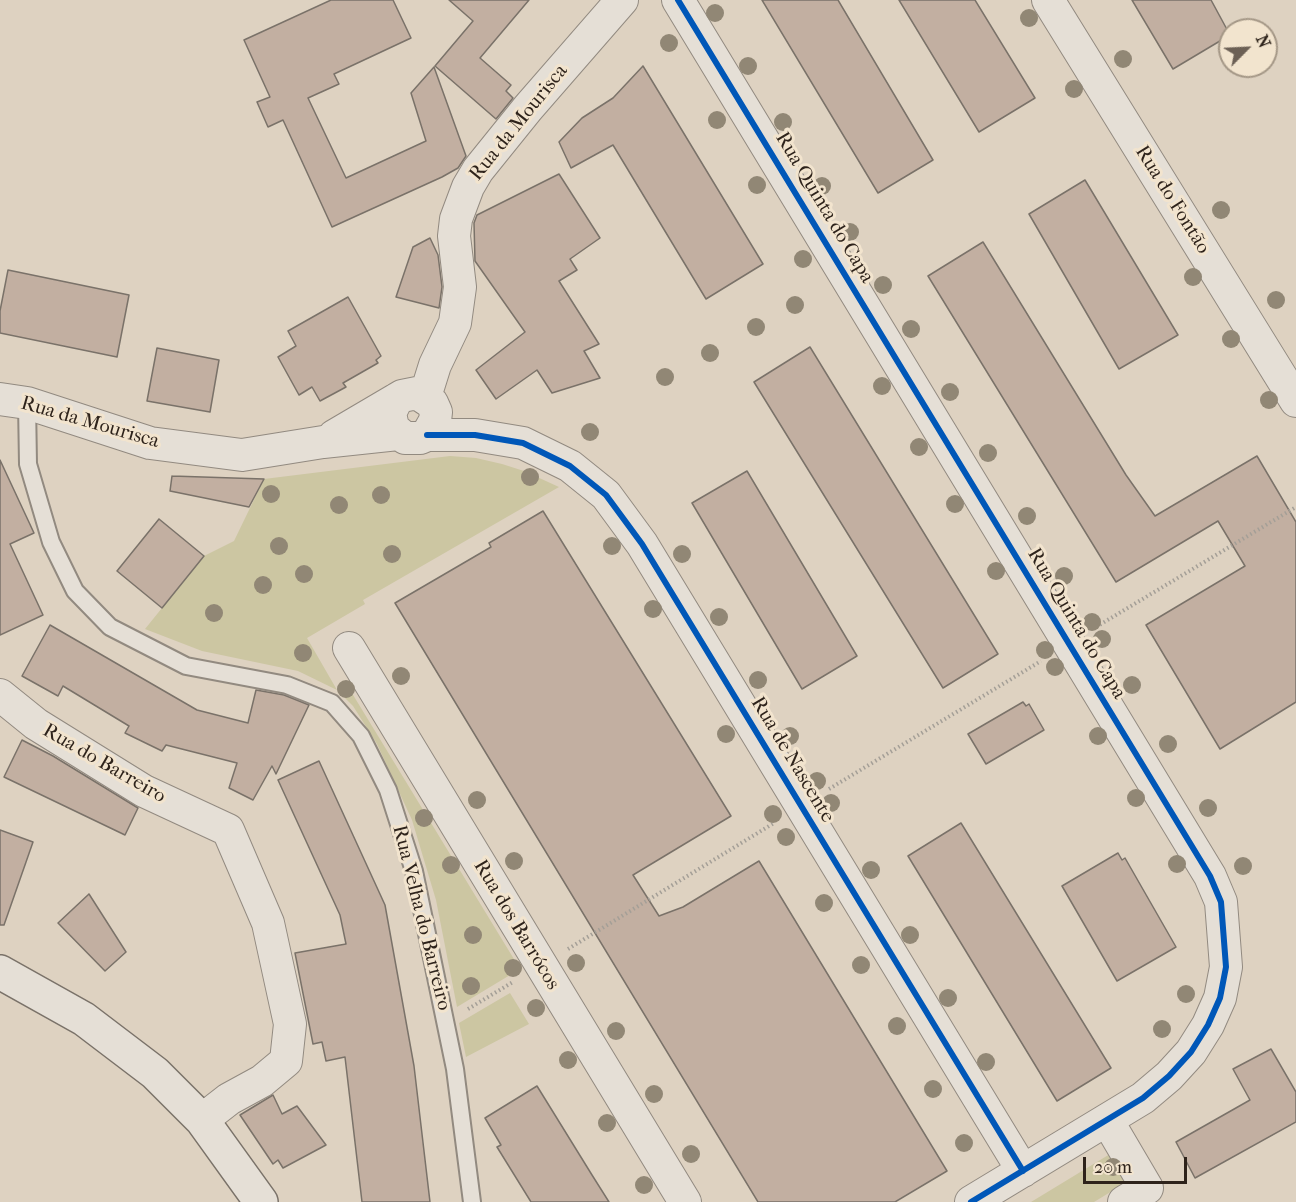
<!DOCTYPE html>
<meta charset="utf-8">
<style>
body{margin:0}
#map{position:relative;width:1296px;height:1202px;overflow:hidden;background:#ded2c1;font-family:"IM FELL French Canon",serif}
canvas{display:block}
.north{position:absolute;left:1218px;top:18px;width:60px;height:60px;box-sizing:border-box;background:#f2e4ce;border:2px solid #a49786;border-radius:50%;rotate:66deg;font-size:16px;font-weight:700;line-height:24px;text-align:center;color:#2e231b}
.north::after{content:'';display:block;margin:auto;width:21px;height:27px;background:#6c6055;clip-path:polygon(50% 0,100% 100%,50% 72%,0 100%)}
.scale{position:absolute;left:1083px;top:1157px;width:104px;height:27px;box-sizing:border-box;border:3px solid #2e231b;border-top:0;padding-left:8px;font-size:18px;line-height:21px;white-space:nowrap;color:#2e231b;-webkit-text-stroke:4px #f2e4ce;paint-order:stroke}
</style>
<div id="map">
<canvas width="1296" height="1202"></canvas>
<div class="north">N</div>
<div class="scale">20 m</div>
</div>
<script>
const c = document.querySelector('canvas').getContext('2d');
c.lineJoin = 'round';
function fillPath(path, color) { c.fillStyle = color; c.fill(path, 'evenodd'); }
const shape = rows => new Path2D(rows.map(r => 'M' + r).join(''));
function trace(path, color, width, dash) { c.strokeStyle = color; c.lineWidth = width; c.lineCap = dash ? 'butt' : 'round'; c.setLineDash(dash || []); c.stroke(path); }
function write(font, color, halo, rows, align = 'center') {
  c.font = font + ' "IM FELL French Canon",serif'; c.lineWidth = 6; c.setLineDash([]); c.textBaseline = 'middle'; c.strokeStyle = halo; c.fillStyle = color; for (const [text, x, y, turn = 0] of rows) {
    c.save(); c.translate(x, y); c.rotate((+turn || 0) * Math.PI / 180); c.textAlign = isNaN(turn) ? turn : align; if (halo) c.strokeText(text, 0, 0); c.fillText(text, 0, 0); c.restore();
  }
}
const green = shape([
 [450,456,476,458,502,464,524,471,559,487,363,600,365,604,307,638,337,690,347,685,520,969,457,1007,436,900,412,820,377,744,353,706,337,690,298,671,202,651,145,629,204,556,234,541,264,479],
 [510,993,529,1024,466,1057,459,1023],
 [1110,1154,1127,1182,1094,1202,1031,1202]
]);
const building = shape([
 [331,0,393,0,411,38,334,74,339,84,308,98,346,178,426,141,411,93,434,67,466,156,458,168,442,177,332,227,283,120,268,127,257,102,270,97,244,40,331,0],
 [449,0,529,0,480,58,511,85,506,91,513,98,496,119,435,66,473,21,449,0],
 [762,0,838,0,933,160,878,193,762,0],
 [899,0,975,0,1035,98,979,132,899,0],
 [1132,0,1211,0,1230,35,1173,69,1132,0],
 [643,66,763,264,706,299,613,145,571,168,559,142,582,118,613,98,643,66],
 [559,174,600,238,570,259,577,270,559,281,599,344,584,351,600,378,552,393,537,370,496,399,476,370,525,332,475,261,474,223,477,215,559,174],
 [1085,180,1178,335,1119,369,1029,214,1085,180],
 [430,238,438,255,442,287,439,308,396,297,413,247,430,238],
 [983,242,1126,475,1155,516,1257,456,1296,522,1296,702,1220,749,1146,625,1245,566,1218,521,1116,582,928,276,983,242],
 [8,270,129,295,117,357,0,333,0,311,8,270],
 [348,297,381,356,376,360,378,363,343,383,346,387,320,401,312,387,299,395,278,357,296,346,288,331,348,297],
 [810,347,998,654,943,688,754,382,810,347],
 [157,348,219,360,210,412,147,401,157,348],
 [0,460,34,533,10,544,43,615,0,635,0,460],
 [747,471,857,656,802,689,692,503,747,471],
 [172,476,264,479,249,507,170,491,172,476],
 [543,511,731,816,633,875,659,916,683,907,759,861,947,1171,895,1202,758,1202,395,603,491,547,489,543,543,511],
 [159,519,204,556,162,608,117,571,159,519],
 [50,625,197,710,248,723,256,690,284,695,309,705,276,774,272,766,253,800,229,788,237,763,166,745,162,751,125,733,129,726,63,686,58,696,22,676,50,625],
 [1023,702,1026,706,1029,704,1044,730,986,764,968,734,1023,702],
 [22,740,53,756,138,808,125,835,4,777,22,740],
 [319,761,385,905,414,1066,430,1202,362,1202,345,1057,326,1061,322,1042,313,1044,295,953,346,944,340,915,278,780,319,761],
 [961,823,1111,1068,1057,1101,908,856,961,823],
 [0,830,33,842,4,925,0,925,0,830],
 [1118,853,1122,860,1125,858,1176,947,1117,981,1062,886,1118,853],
 [89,894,126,952,105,971,58,923,89,894],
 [1271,1049,1296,1092,1296,1122,1195,1178,1176,1142,1250,1100,1233,1069,1271,1049],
 [537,1086,592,1175,609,1202,531,1202,497,1147,501,1145,485,1118,537,1086],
 [273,1095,282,1114,297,1106,326,1145,283,1168,278,1160,273,1164,240,1115,273,1095]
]);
const path = shape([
 [1096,627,1296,507],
 [829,789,1041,661],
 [568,949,774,823],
 [468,1009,513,982]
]);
const service = shape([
 [27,403,28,464,51,542,75,591,110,627,186,666,287,685,332,703,361,736,388,790,414,871,455,1069,472,1202]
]);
const minor = shape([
 [678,0,1210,876,1221,902,1226,967,1220,998,1208,1025,1191,1052,1169,1076,1143,1098,971,1202],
 [1048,0,1296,401],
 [425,397,435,365,455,323,460,287,454,236,456,219,468,187,478,170,528,108,622,0],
 [0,399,27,403,150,443,242,455,323,442,398,434],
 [427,435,475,435,523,443,570,466,606,495,642,544,1023,1171],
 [334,436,402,396,417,393,432,403,436,412,435,421,427,435,420,438,405,438,393,428,390,413,397,399],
 [349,648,685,1202],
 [0,695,36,724,144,791,228,830,268,923,290,1024,286,1061,262,1081,229,1099,202,1120],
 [1107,1120,1147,1188,1124,1202]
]);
const secondary = shape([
 [0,972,84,1019,155,1073,202,1120,261,1202]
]);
const cycleway = shape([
 [678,0,1210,876,1221,902,1226,967,1220,998,1208,1025,1191,1052,1169,1076,1143,1098,971,1202],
 [427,435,475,435,523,443,570,466,606,495,642,544,1023,1171]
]);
const trees = [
 [715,13],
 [1029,18],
 [669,43],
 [1123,59],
 [748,66],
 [1074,89],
 [717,120],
 [783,122],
 [757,185],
 [822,186],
 [1221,210],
 [850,232],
 [803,259],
 [1193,277],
 [883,285],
 [1276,300],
 [795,305],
 [756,327],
 [911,329],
 [1231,339],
 [710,353],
 [665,377],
 [882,386],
 [950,392],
 [1269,400],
 [590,432],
 [919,447],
 [988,453],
 [530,477],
 [271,494],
 [381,495],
 [955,504],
 [339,505],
 [1027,516],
 [279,546],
 [612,546],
 [392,554],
 [682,554],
 [996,571],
 [304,574],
 [1064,576],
 [263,585],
 [653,609],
 [214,613],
 [719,617],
 [1092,622],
 [1102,639],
 [1045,650],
 [303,653],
 [1055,667],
 [401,676],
 [758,680],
 [1132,685],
 [346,689],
 [726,734],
 [790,736],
 [1098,736],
 [1168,744],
 [817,781],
 [1136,798],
 [477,800],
 [831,803],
 [1208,808],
 [773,814],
 [424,818],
 [786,837],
 [514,861],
 [1177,864],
 [451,865],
 [1243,866],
 [871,870],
 [824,903],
 [473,935],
 [910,935],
 [576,963],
 [861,965],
 [513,968],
 [471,986],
 [1186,994],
 [948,998],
 [536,1008],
 [897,1026],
 [1162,1029],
 [616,1031],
 [568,1060],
 [986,1062],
 [933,1089],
 [654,1094],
 [607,1123],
 [964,1143],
 [691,1154],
 [1113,1167],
 [644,1185]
];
const streetNames = [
 ["Rua da Mourisca",519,123,-51],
 ["Rua do Fontão",1172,200,58],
 ["Rua Quinta do Capa",824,208,59],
 ["Rua da Mourisca",90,423,16],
 ["Rua Quinta do Capa",1076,624,59],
 ["Rua de Nascente",792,760,59],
 ["Rua do Barreiro",104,764,30],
 ["Rua Velha do Barreiro",421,918,76],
 ["Rua dos Barrócos",516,925,59]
];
fillPath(green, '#ccc6a2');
fillPath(building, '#c2afa1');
trace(building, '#7a7269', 1.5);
trace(service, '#928a80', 20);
trace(minor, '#928a80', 34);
trace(secondary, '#7a7269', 36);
trace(path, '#a49f97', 4, [1.5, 3]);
trace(service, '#e5dfd6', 16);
trace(minor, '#e5dfd6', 32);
trace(secondary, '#e5dfd6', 33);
trace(cycleway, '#0057b8', 6);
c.fillStyle = '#918775';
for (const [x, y] of trees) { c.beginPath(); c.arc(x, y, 9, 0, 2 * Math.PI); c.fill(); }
write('20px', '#2e231b', '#f2e4ce', streetNames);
</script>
